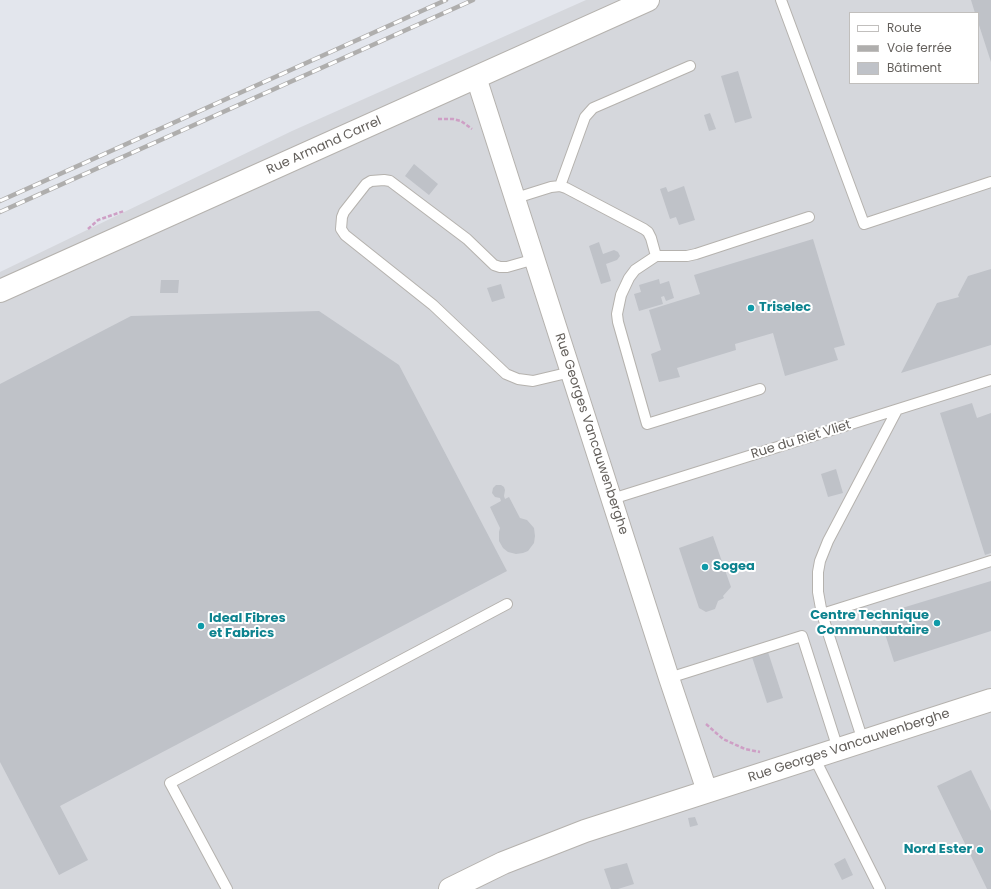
<!DOCTYPE html>
<meta charset="utf-8">
<style>
body{margin:0}
#map{position:relative;width:991px;height:889px;overflow:hidden;background:#e3e6ed;font-family:Poppins,sans-serif}
canvas{display:block}
.legend{position:absolute;left:849px;top:12px;width:130px;height:72px;box-sizing:border-box;background:#fff;border:1px solid #c1bfbd;margin:0;padding:5px 7px;list-style:none;font-size:12px;color:#635f5b}
.legend li{display:flex;align-items:center;gap:8px;height:20px}
.legend b{width:20px;border:1px solid #c1bfbd}
</style>
<div id="map">
<canvas width="991" height="889"></canvas>
<ul class="legend">
<li><b style="height:5px;background:#fff"></b>Route</li>
<li><b style="height:5px;background:#afaead"></b>Voie ferrée</li>
<li><b style="height:11px;background:#bfc2c8"></b>Bâtiment</li>
</ul>
</div>
<script>
const c = document.querySelector('canvas').getContext('2d');
c.lineJoin = 'round';
function fillPath(path, color) { c.fillStyle = color; c.fill(path, 'evenodd'); }
const shape = rows => new Path2D(rows.map(r => 'M' + r).join(''));
function trace(path, color, width, dash) { c.strokeStyle = color; c.lineWidth = width; c.lineCap = dash ? 'butt' : 'round'; c.setLineDash(dash || []); c.stroke(path); }
function write(font, color, halo, rows, align = 'center') {
  c.font = font + ' Poppins,sans-serif'; c.lineWidth = 4; c.setLineDash([]); c.textBaseline = 'middle'; c.strokeStyle = halo; c.fillStyle = color; for (const [text, x, y, turn = 0] of rows) {
    c.save(); c.translate(x, y); c.rotate((+turn || 0) * Math.PI / 180); c.textAlign = isNaN(turn) ? turn : align; if (halo) c.strokeText(text, 0, 0); c.fillText(text, 0, 0); c.restore();
  }
}
const industrial = shape([
 [586,0,991,0,991,889,0,889,0,272,292,131],
 [850,13,978,13,978,83,850,83]
]);
const building = shape([
 [971,0,991,0,991,62,978,22,978,13,975,13],
 [738,71,752,118,735,123,721,76],
 [710,113,716,129,709,131,704,115],
 [414,164,438,184,429,195,405,176],
 [684,186,695,220,679,225,676,217,670,219,660,189,666,187,668,192],
 [813,239,845,345,834,348,838,360,785,376,773,333,735,344,736,350,677,368,680,377,659,382,651,354,661,350,649,310,700,294,694,275],
 [599,242,603,254,614,250,618,252,620,256,617,260,606,264,611,281,601,284,589,246],
 [991,269,991,345,901,373,937,303,959,297,958,295,968,276],
 [659,279,660,284,669,281,674,298,666,301,664,296,661,297,663,304,639,311,634,294,641,292,639,285],
 [161,280,179,280,178,293,160,293],
 [501,284,505,298,492,302,487,288],
 [319,311,399,365,507,571,60,806,88,860,59,875,0,762,0,384,131,316],
 [972,403,977,418,991,413,991,553,985,555,940,413],
 [836,469,843,493,828,497,821,474],
 [496,485,501,485,504,487,505,490,504,496,505,499,509,497,520,518,527,520,534,528,535,536,534,543,528,551,523,553,516,554,508,552,503,548,499,541,499,532,500,528,490,507,501,501,500,498,495,497,492,493,493,488],
 [713,536,731,587,723,596,724,598,718,601,715,609,706,612,699,608,679,548],
 [991,581,991,631,894,662,879,615],
 [768,652,783,698,767,703,752,657],
 [971,770,991,811,991,889,987,889,937,786],
 [695,817,698,825,690,827,688,818],
 [845,858,853,875,842,880,834,864],
 [627,863,634,884,618,889,611,889,604,869]
]);
const path = shape([
 [438,119,453,119,461,121,472,129],
 [88,229,98,220,124,211],
 [706,724,723,739,745,749,760,752]
]);
const service = shape([
 [781,0,864,224,991,182],
 [560,186,585,117,593,108,690,66],
 [516,198,551,187,560,186,566,188,644,229,648,232,651,238,656,256,635,270,629,278,621,295,617,314,618,322,647,424,760,389],
 [656,256,687,256,696,254,809,217],
 [535,259,507,267,500,267,494,265,467,239,390,181,384,180,371,181,366,184,344,212,342,217,341,229,345,235,433,305,506,374,518,379,533,381,571,372],
 [612,499,991,380],
 [822,614,991,561],
 [669,678,802,636,838,749],
 [863,741,822,614,818,592,818,572,820,561,828,541,897,410],
 [814,757,880,889],
 [227,889,170,783,507,604]
]);
const minor = shape([
 [476,77,669,678,707,791]
]);
const tertiary = shape([
 [0,291,648,0],
 [450,889,503,863,585,831,991,700]
]);
const rail = shape([
 [0,201,446,0],
 [0,212,473,0]
]);
const markers = [
 [751,308,4,"#0f9aa8"],
 [705,567,4,"#0f9aa8"],
 [937,623,4,"#0f9aa8"],
 [201,626,4,"#0f9aa8"],
 [980,850,4,"#0f9aa8"]
];
const streetNames = [
 ["Rue Armand Carrel",324,146,-24],
 ["Rue Georges Vancauwenberghe",591,434,72],
 ["Rue du Riet Vliet",801,440,-17],
 ["Rue Georges Vancauwenberghe",849,746,-18]
];
const cultureNames = [
 ["Triselec",759,308],
 ["Sogea",713,567],
 ["Centre Technique",929,616,"right"],
 ["Communautaire",929,631,"right"],
 ["Ideal Fibres",209,619],
 ["et Fabrics",209,634],
 ["Nord Ester",972,850,"right"]
];
fillPath(industrial, '#d5d7dc');
fillPath(building, '#bfc2c8');
trace(service, '#b5b2ae', 12);
trace(minor, '#b5b2ae', 22);
trace(tertiary, '#b5b2ae', 24);
trace(path, '#ce9fc5', 2.5, [4, 2]);
trace(service, '#fff', 10);
trace(minor, '#fff', 20);
trace(tertiary, '#fff', 22);
trace(rail, '#afaead', 4.5);
trace(rail, '#fff', 3, [9]);
for (const [x, y, r, color] of markers) { const dot = new Path2D(); dot.arc(x, y, r, 0, 2 * Math.PI); c.fillStyle = color; c.fill(dot); trace(dot, '#fff', 1.5); }
write('13px', '#635f5b', '#fff', streetNames);
write('bold 13px', '#0d838f', '#fff', cultureNames, 'left');
</script>
